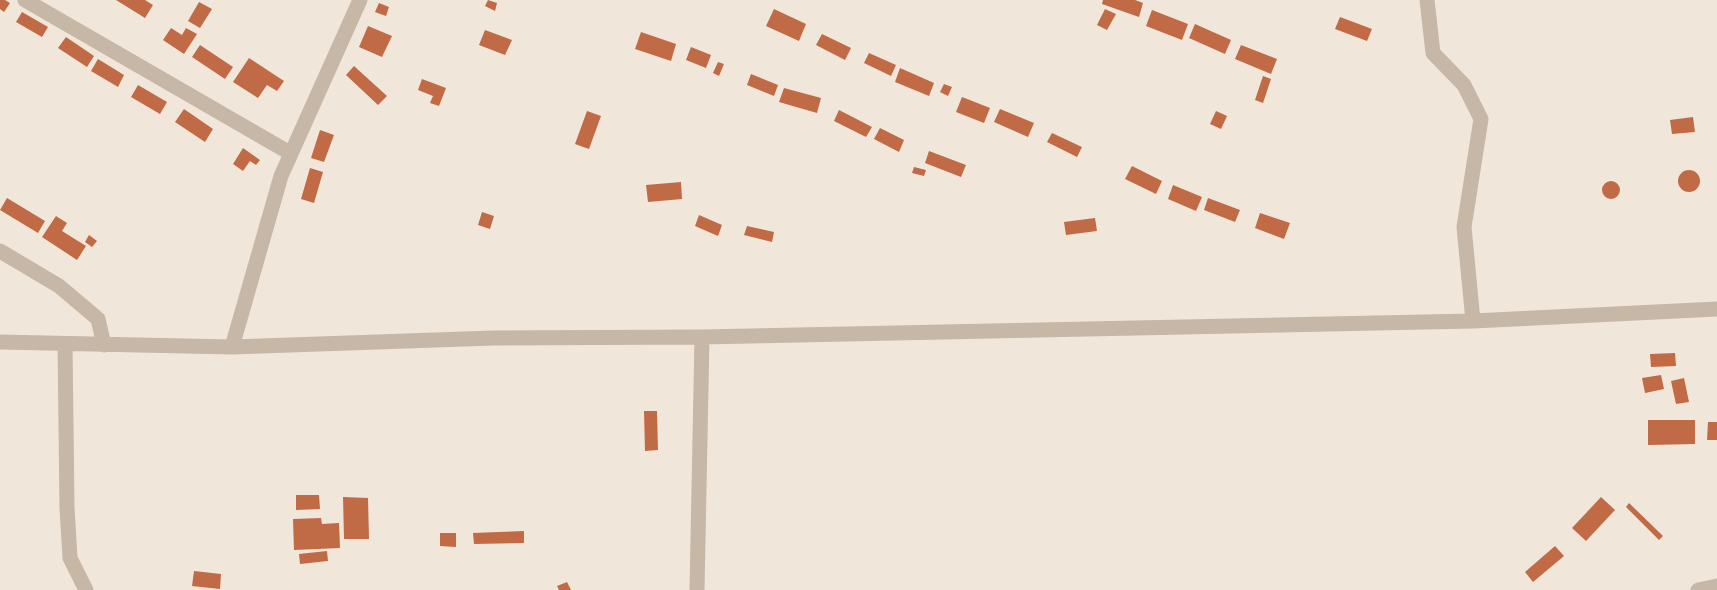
<!DOCTYPE html>
<style>
body{margin:0}
canvas{display:block;background:#f0e6d9}
</style>
<canvas width="1717" height="590"></canvas>
<script>
const c = document.querySelector('canvas').getContext('2d');
c.lineJoin = 'round';
function fillPath(path, color) { c.fillStyle = color; c.fill(path, 'evenodd'); }
const shape = rows => new Path2D(rows.map(r => 'M' + r).join(''));
function trace(path, color, width, dash) { c.strokeStyle = color; c.lineWidth = width; c.lineCap = dash ? 'butt' : 'round'; c.setLineDash(dash || []); c.stroke(path); }
const building = shape([
 [0,0,5,0,10,3,4,12,0,9],
 [116,0,145,0,153,5,145,18],
 [488,0,497,3,495,11,485,6],
 [1103,0,1135,0,1143,3,1139,17,1102,4],
 [199,2,212,9,200,28,188,21],
 [379,3,389,7,386,16,375,12],
 [774,9,806,24,799,41,766,26],
 [1105,9,1116,14,1107,30,1097,25],
 [1152,10,1188,24,1182,40,1146,26],
 [22,12,48,27,42,37,16,22],
 [1340,17,1372,29,1367,41,1335,29],
 [1195,24,1231,40,1225,54,1189,38],
 [368,26,392,36,382,57,359,47],
 [171,28,182,35,186,28,197,34,184,54,163,40],
 [485,30,512,40,505,55,479,45],
 [641,32,676,44,671,61,635,49],
 [822,34,851,48,845,60,816,45],
 [66,37,94,56,87,67,58,48],
 [200,45,233,67,225,79,192,57],
 [1241,45,1277,59,1271,74,1235,59],
 [691,47,711,55,706,68,686,60],
 [869,53,896,65,891,76,864,63],
 [249,58,284,81,277,91,267,85,258,98,233,82],
 [98,59,124,75,118,87,91,71],
 [718,62,724,64,719,76,713,73],
 [354,66,387,96,378,105,346,75],
 [900,68,934,83,929,96,895,82],
 [751,74,778,85,774,96,747,85],
 [1263,76,1271,79,1263,103,1255,100],
 [422,79,446,88,439,106,430,103,433,96,418,90],
 [944,84,952,87,948,96,940,92],
 [138,85,167,102,160,114,131,97],
 [784,88,821,98,817,113,779,102],
 [962,97,990,108,984,123,956,112],
 [184,109,213,129,205,142,175,122],
 [1000,109,1034,123,1028,137,994,122],
 [839,110,872,127,866,137,834,121],
 [587,111,601,116,589,149,575,144],
 [1216,111,1227,116,1221,129,1210,124],
 [1693,117,1695,132,1672,134,1670,120],
 [880,128,904,140,899,152,874,139],
 [320,130,334,135,324,162,311,158],
 [1052,133,1082,147,1077,157,1047,142],
 [243,148,260,160,256,165,250,161,243,171,233,164],
 [929,151,966,165,961,177,925,163],
 [1132,166,1162,181,1156,194,1125,179],
 [914,167,926,170,924,176,912,173],
 [310,168,323,172,314,203,301,199],
 '1678 181a11 11 0 1 1 22 0a11 11 0 1 1-22 0Z',
 '1602 190a9 9 0 1 1 18 0a9 9 0 1 1-18 0Z',
 [681,182,682,199,648,202,646,185],
 [1173,185,1202,197,1196,211,1168,199],
 [7,198,45,221,38,233,0,210],
 [1208,198,1240,210,1235,222,1204,210],
 [482,212,494,216,490,229,478,225],
 [1260,213,1290,223,1284,239,1255,228],
 [699,215,722,225,718,236,695,226],
 [56,216,67,223,62,231,86,246,77,260,42,237],
 [1095,218,1097,231,1066,235,1064,222],
 [747,226,774,232,772,242,744,235],
 [89,235,97,241,92,247,85,242],
 [1675,353,1676,366,1651,367,1650,354],
 [1661,375,1664,389,1645,393,1642,378],
 [1684,378,1689,402,1676,404,1671,381],
 [644,411,657,411,658,450,645,451],
 [1648,420,1695,420,1695,444,1648,445],
 [1708,422,1717,422,1717,440,1707,440],
 [296,495,319,495,320,509,296,510],
 [343,497,368,498,369,539,344,539],
 [1601,497,1615,510,1586,541,1572,528],
 [1629,503,1663,536,1659,540,1626,507],
 [321,518,322,524,339,523,340,548,294,550,293,519],
 [524,531,524,543,474,544,473,533],
 [440,533,456,533,456,547,440,546],
 [1555,546,1564,556,1533,582,1525,572],
 [327,551,328,561,300,564,299,554],
 [194,571,221,574,220,589,192,586],
 [567,582,571,590,559,590,557,586]
]);
const street = shape([
 [25,0,290,153],
 [1427,0,1433,53,1464,85,1481,119,1464,227,1473,321],
 [0,251,59,286,98,319,104,345],
 [0,342,232,347,493,338,702,337,1473,321,1717,309],
 [65,344,67,508,70,558,86,590],
 [232,347,281,176,360,0],
 [697,590,702,337],
 [1698,590,1717,586]
]);
fillPath(building, '#c16a46');
trace(street, '#c7b7a6', 15);
</script>
